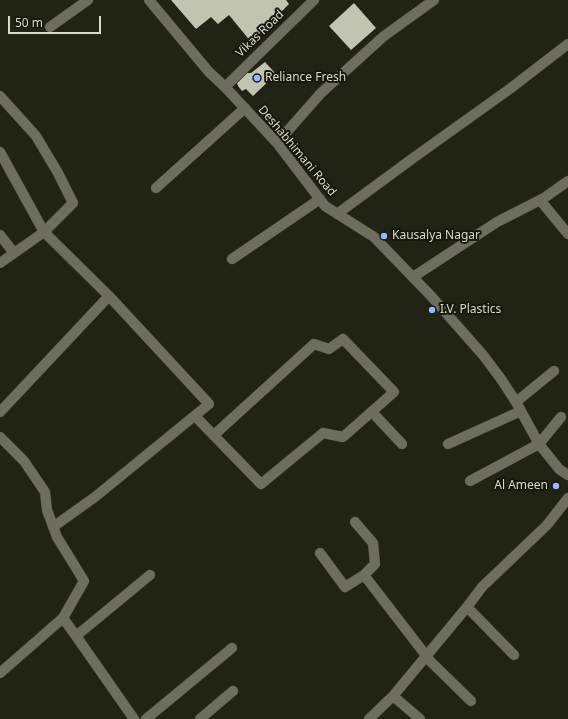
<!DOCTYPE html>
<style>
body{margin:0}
#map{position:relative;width:568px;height:719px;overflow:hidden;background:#212314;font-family:"Noto Sans",sans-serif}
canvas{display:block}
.scale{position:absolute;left:8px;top:16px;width:93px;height:18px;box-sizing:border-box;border:2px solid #d8d9d0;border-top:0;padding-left:5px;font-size:12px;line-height:14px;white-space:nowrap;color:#d8d9d0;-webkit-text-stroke:3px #18190b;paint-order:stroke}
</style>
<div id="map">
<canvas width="568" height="719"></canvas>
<div class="scale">50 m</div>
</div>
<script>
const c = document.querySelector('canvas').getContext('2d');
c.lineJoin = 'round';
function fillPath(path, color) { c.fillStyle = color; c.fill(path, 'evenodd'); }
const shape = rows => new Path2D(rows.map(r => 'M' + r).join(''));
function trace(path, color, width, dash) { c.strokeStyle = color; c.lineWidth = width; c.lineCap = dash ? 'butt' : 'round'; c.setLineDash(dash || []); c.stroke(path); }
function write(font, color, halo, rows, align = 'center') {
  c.font = font + ' "Noto Sans",sans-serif'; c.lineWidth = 4; c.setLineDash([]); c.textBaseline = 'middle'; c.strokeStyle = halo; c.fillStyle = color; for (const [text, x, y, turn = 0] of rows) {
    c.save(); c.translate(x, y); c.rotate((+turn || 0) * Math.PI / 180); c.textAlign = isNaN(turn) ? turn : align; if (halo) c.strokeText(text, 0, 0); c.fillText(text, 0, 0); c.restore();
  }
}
const building = shape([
 [171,0,286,0,289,4,251,42,229,15,218,24,211,17,196,29],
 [354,3,376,28,351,50,329,26],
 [265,62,276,74,253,96,246,89,242,91,238,86,237,83,247,73,251,73]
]);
const minor = shape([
 [149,0,209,72,225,87,277,143,325,206,374,237,431,296,483,355,501,379,516,402,539,444,559,469,568,475],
 [50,27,88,0],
 [225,87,314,0],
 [0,96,36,136,58,173,73,203,44,232,0,263],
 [277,143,321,93,384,36,434,0],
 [0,152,44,232,109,296,209,404,95,497,53,527],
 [156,188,245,108],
 [540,200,568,234],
 [337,214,416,156,511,88,568,44],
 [0,235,14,253],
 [232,259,320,199],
 [413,277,497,222,544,198,568,181],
 [516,402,554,371],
 [0,412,109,296],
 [372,412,402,444],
 [195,416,261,484,323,433,343,437,394,392,343,339,329,349,314,344,214,435],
 [0,437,24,461,45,492,47,510,57,537,84,581,63,618,76,636,134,719],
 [448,444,521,411],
 [470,481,539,444,561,417],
 [355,522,373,543,375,564,364,575],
 [320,553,345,587,364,575,431,662,471,701],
 [467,607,514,655],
 [76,636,150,575],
 [0,673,63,618],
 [393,696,420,719],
 [146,719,232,648],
 [200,719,233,691],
 [369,719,393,696,467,607,482,587,547,525,568,498]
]);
const markers = [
 [257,78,4,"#a0b3fd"],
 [384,236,4,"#a0b3fd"],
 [432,310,4,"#a0b3fd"],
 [556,486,4,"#a0b3fd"]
];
const streetNames = [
 ["Vikas Road",260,34,-44],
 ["Deshabhimani Road",297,151,50]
];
const poiNames = [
 ["Reliance Fresh",265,78],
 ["Kausalya Nagar",392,236],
 ["I.V. Plastics",440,310],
 ["Al Ameen",548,486,"right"]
];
fillPath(building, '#c2c4b2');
trace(minor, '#3c3d33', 11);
trace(minor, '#6d6e5d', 10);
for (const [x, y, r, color] of markers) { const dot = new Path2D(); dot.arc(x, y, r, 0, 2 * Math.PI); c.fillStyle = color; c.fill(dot); trace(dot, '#18190b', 1.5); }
write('12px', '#d8d9d0', '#18190b', streetNames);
write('12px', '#d8d9d0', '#18190b', poiNames, 'left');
</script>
